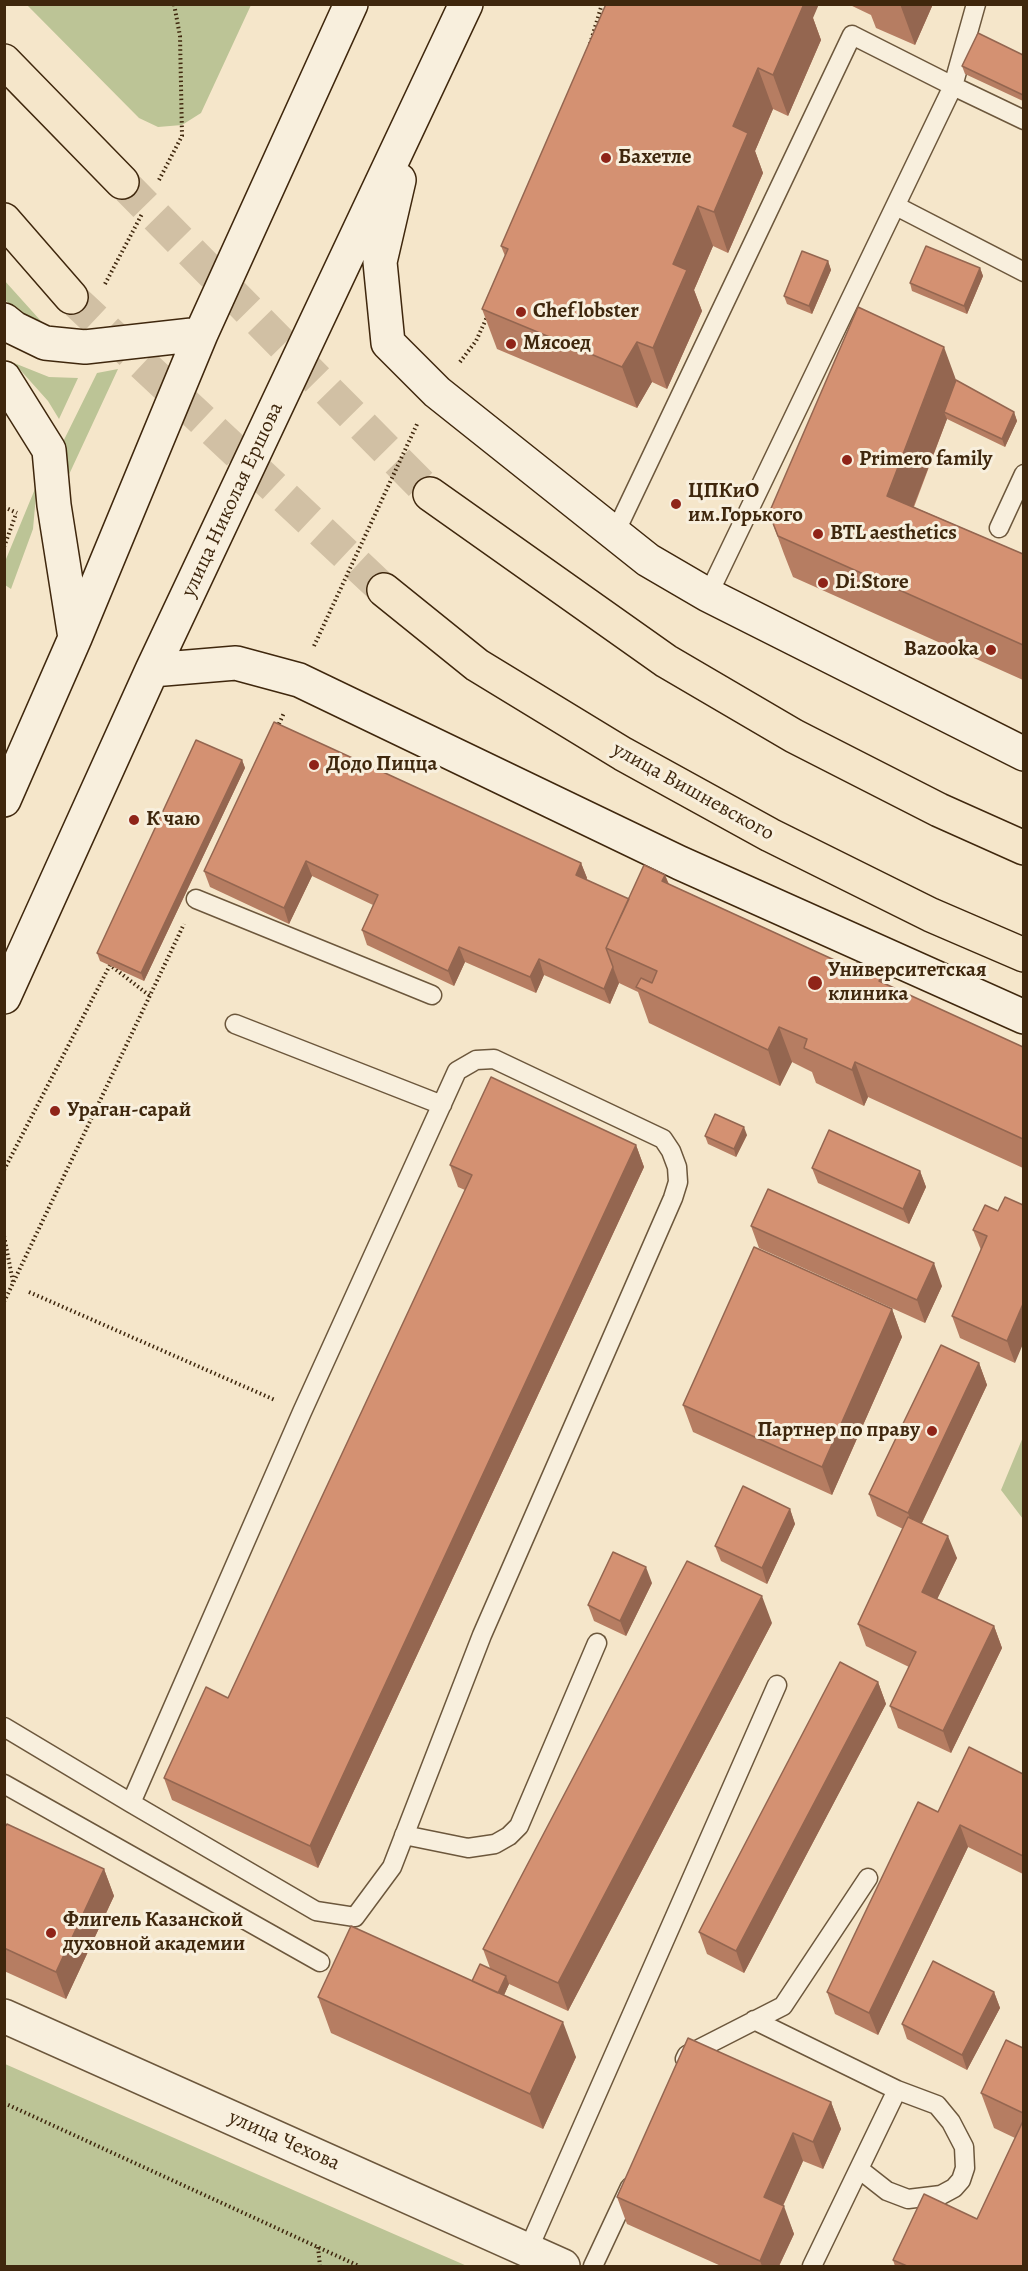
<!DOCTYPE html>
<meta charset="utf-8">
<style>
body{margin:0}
#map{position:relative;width:1028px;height:2271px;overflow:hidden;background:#f5e6ca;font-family:Alegreya,serif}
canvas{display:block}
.frame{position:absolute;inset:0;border:6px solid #3f270d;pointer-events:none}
</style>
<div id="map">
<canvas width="1028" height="2271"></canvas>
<div class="frame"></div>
</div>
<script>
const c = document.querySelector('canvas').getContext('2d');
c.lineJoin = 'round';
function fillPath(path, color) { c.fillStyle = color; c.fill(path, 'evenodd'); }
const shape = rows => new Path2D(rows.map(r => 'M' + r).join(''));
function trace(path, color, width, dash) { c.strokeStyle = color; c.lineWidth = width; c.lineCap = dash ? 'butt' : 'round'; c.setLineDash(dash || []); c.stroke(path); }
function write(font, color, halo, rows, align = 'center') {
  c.font = font + ' Alegreya,serif'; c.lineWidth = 6; c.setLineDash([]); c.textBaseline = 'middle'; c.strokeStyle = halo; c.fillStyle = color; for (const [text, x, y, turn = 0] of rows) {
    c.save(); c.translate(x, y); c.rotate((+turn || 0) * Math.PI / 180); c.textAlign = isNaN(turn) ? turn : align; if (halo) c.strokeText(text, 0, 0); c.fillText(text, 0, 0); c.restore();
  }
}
const green = shape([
 [27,5,251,5,201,113,182,125,158,127,139,118],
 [4,280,49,330,16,310,5,300],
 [14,363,49,377,78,378,59,419,48,401],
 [118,369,66,481,59,450,97,373],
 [37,484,33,529,11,589,5,585,4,564],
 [1023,1437,1023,1519,1001,1490],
 [4,2064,5,2064,467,2266,5,2266]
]);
const primaryTunnel = shape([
 [122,182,430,494],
 [71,297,384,590]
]);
const path = shape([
 [590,44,602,4],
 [159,180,182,136,180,36,174,4],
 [105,284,142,214],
 [460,362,476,341,487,317],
 [4,507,17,513],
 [4,547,16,514],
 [314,646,418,422],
 [277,728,284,713],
 [4,1170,110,965,150,996],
 [4,1236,13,1282],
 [29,1292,275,1400],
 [4,1302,184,924],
 [4,2103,359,2266],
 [318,2247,320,2266]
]);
const lane = shape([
 [976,4,953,86,1024,120],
 [896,206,1024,272],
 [999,528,1024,474],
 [615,533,852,35,953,86,708,595],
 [196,899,432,995],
 [235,1024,442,1105],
 [4,1727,131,1803,316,1911,355,1917,392,1867,482,1635,673,1198,678,1182,677,1167,671,1151,663,1139,494,1059,476,1060,457,1071,302,1412,131,1803],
 [4,1784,320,1962],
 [404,1835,468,1848,495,1844,509,1836,519,1826,597,1643],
 [754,2020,897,2090,937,2105,951,2122,964,2147,965,2168,961,2180,954,2188,941,2195,908,2199,887,2191,859,2169],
 [685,2059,687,2055,783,2006,868,1878],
 [528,2250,777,1685],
 [593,2266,630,2187],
 [812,2266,897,2090]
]);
const street = shape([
 [4,2016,563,2266]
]);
const secondary = shape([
 [399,180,380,262,388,343,437,392,648,560,708,595,1024,754],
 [4,320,14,328,45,343,85,347,201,334],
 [4,378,49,450,54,505,75,638],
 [152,670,236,663,299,680,680,863,1024,1017],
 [4,800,75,638,201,334,351,4],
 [4,997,152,670,466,4]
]);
const primary = shape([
 [4,61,122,182],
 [4,220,71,297],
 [430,494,666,661,794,736,939,810,1024,848],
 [384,590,477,665,623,754,770,835,931,915,1024,955]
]);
const wall = shape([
 [848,4,933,4,915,45,876,28,871,15],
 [813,18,821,40,788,116,773,109,755,151,763,173,728,253,713,246,694,290,702,311,667,389,652,382,637,408,497,349,482,309,505,256,501,246],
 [1023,55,1023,101,965,74,962,66],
 [828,261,831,270,812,314,787,304,784,296],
 [980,268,983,276,967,314,912,291,910,283],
 [956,380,1014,412,1017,421,1005,447,947,419,914,507,1023,554,1023,680,793,577,784,554,769,513],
 [274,722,581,863,587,878,586,880,629,899,665,875,669,884,854,969,882,975,885,984,1023,1047,1023,1168,868,1097,864,1106,816,1083,812,1072,792,1062,780,1086,649,1023,638,992,619,983,610,1004,544,975,536,993,465,962,454,986,367,945,362,930,373,905,312,876,289,924,210,887,204,871],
 [242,760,245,768,144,981,100,961,97,953],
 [747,1135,736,1157,708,1144,705,1136],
 [636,1145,644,1167,318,1868,172,1800,164,1778,228,1698,465,1190,458,1187,450,1165],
 [812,1168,920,1171,926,1187,909,1224,818,1183],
 [998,1211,1015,1363,960,1338,952,1316,981,1250,973,1230],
 [751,1226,942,1286,925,1323,759,1248],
 [892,1309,902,1337,832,1495,693,1432,683,1405],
 [979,1363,987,1385,922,1523,957,1558,937,1599,994,1626,1002,1648,951,1753,898,1728,890,1706,909,1667,866,1646,858,1624,903,1529,877,1516,869,1494],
 [790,1509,795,1524,767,1584,721,1561,715,1546],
 [652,1583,626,1636,594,1621,588,1605],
 [772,1623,568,2011,509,1984,504,1995,576,2057,543,2129,331,2033,318,1997,472,1981,490,1968,483,1949],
 [878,1682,886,1704,744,1973,707,1954,699,1932],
 [1023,1774,1023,1874,968,1847,878,2035,835,2014,827,1992,938,1812],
 [4,1828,104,1869,114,1896,66,1999,4,1971],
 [994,1992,1000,2008,967,2070,907,2039,902,2024],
 [1023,2048,1023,2266,895,2266,893,2260,977,2219,1015,2138,994,2128,981,2093],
 [831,2102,841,2129,823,2169,803,2161,783,2206,794,2234,779,2266,721,2266,627,2224,617,2197]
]);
const shadedWall = shape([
 [796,4,819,4,813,18,821,40,788,116,773,75],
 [900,4,933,4,915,45],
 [758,68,773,109,755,151,763,173,728,253,714,212,733,126],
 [698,206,713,246,694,290,702,311,667,389,653,348,673,264],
 [828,261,831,270,812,314,809,306],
 [980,268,983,276,967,314,964,306],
 [637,342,652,382,637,408,622,367],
 [944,347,959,388,944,412,947,419,902,536,887,496],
 [1014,412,1017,421,1005,447,1002,439],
 [242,760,245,768,144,981,141,973],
 [306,861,312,876,289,924,284,908],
 [581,863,587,878,582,890,576,875],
 [665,875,678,910,662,881],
 [459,947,465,962,454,986,448,971],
 [539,959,544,975,536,993,530,977],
 [613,967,619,983,610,1004,604,989],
 [882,975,895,1010,879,981],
 [779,1027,792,1062,780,1086,768,1050],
 [855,1062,868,1097,864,1106,852,1070],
 [744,1127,747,1135,736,1157,734,1149],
 [636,1145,644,1167,318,1868,310,1846],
 [920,1171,926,1187,909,1224,903,1209],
 [934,1263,942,1286,925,1323,917,1300],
 [1023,1304,1023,1344,1015,1363,1007,1341],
 [892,1309,902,1337,832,1495,822,1467],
 [979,1363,987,1385,916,1535,908,1513],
 [790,1509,795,1524,767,1584,762,1568],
 [948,1536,957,1558,930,1614,922,1592],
 [646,1567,652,1583,626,1636,620,1621],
 [762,1596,772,1623,568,2011,558,1983],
 [994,1626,1002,1648,951,1753,943,1731],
 [878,1682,886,1704,744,1973,736,1951],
 [960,1825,968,1847,878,2035,869,2013],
 [104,1869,114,1896,66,1999,56,1972],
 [506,1976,509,1984,493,2020,490,2012],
 [994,1992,1000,2008,967,2070,962,2055],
 [563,2022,576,2057,543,2129,530,2094],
 [831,2102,841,2129,823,2169,813,2142],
 [793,2133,803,2161,774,2225,764,2197],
 [784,2206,794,2234,779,2266,762,2266,760,2261]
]);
const building = shape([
 [606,4,804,4,773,75,758,68,733,126,748,133,714,212,698,206,673,264,687,270,653,348,637,342,622,367,482,309,508,249,501,246,606,4],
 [978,33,1023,55,1023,95,962,66,978,33],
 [926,246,980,268,964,306,910,283,926,246],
 [802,251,828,261,809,306,784,296,802,251],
 [858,307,944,347,887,496,1023,554,1023,645,778,536,769,513,858,307],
 [956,380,1014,412,1002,439,944,412,956,380],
 [274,722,581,863,576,875,629,899,606,948,613,967,604,989,539,959,530,977,459,947,448,971,362,930,378,895,306,861,284,908,204,871,274,722],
 [196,740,242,760,141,973,97,953,196,740],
 [644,865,665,875,662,881,854,969,857,963,882,975,879,981,1023,1047,1023,1139,855,1062,852,1070,804,1048,807,1039,779,1027,768,1050,636,987,641,978,652,983,657,971,606,948,644,865],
 [491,1077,636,1145,310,1846,164,1778,206,1687,228,1698,472,1175,450,1165,491,1077],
 [715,1114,744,1127,734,1149,705,1136,715,1114],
 [829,1130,920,1171,903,1209,812,1168,829,1130],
 [768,1189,934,1263,917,1300,751,1226,768,1189],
 [1005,1197,1023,1205,1023,1304,1007,1341,952,1316,987,1236,973,1230,985,1205,998,1211,1005,1197],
 [754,1247,892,1309,822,1467,683,1405,754,1247],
 [941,1345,979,1363,908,1513,869,1494,941,1345],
 [743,1486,790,1509,762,1568,715,1546,743,1486],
 [908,1517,948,1536,922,1592,994,1626,943,1731,890,1706,916,1652,858,1624,908,1517],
 [613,1552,646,1567,620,1621,588,1605,613,1552],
 [687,1561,762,1596,558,1983,483,1949,687,1561],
 [840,1662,878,1682,736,1951,699,1932,840,1662],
 [969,1747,1023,1774,1023,1856,960,1825,869,2013,827,1992,918,1802,938,1812,969,1747],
 [7,1824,104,1869,56,1972,4,1948,4,1828,7,1824],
 [351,1926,563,2022,530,2094,318,1997,351,1926],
 [933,1961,994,1992,962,2055,902,2024,933,1961],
 [480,1964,506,1976,498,1993,472,1981,480,1964],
 [688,2038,831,2102,813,2142,793,2133,764,2197,784,2206,760,2261,617,2197,688,2038],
 [1006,2040,1023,2048,1023,2113,981,2093,1006,2040],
 [1023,2121,1023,2266,907,2266,893,2260,924,2194,977,2219,1023,2121]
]);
const markers = [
 [606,158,6,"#8f2418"],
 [521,312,6,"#8f2418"],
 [511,344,6,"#8f2418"],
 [847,460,6,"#8f2418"],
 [676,504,6,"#8f2418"],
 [818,534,6,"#8f2418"],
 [823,583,6,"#8f2418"],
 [991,650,6,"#8f2418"],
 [314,765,6,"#8f2418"],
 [134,820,6,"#8f2418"],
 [815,983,8,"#8f2418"],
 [55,1111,6,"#8f2418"],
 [932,1431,6,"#8f2418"],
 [51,1933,6,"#8f2418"]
];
const poiNames = [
 ["Бахетле",618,158],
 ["Chef lobster",533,312],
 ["Мясоед",523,344],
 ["Primero family",859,460],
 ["ЦПКиО",688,492],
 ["им.Горького",688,516],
 ["BTL aesthetics",830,534],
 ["Di.Store",835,583],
 ["Bazooka",979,650,"right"],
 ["Додо Пицца",326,765],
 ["К чаю",146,820],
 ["Университетская",828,971],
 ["клиника",828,995],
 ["Ураган-сарай",67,1111],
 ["Партнер по праву",920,1431,"right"],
 ["Флигель Казанской",63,1921],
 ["духовной академии",63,1945]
];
const streetNames = [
 ["улица Николая Ершова",233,500,-65],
 ["улица Вишневского",693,792,29],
 ["улица Чехова",284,2141,24]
];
fillPath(green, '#bcc496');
trace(primaryTunnel, '#d1c0a4', 33, [33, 16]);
trace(lane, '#6c573c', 21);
trace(street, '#6c573c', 36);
trace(secondary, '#3f270d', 36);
trace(primary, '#3f270d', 36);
trace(path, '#3f270d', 4, [1.5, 3]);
trace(lane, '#f8efdd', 18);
trace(street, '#f8efdd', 33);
trace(secondary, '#f8efdd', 33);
trace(primary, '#f5e6ca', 33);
fillPath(wall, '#b67d62');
fillPath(shadedWall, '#946650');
fillPath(building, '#d49172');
trace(building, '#946650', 1.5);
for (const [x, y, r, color] of markers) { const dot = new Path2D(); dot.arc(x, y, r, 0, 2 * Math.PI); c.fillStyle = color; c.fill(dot); trace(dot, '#f8efdd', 2); }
write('bold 21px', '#3f270d', '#f8efdd', poiNames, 'left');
write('21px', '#3f270d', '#f8efdd', streetNames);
</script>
